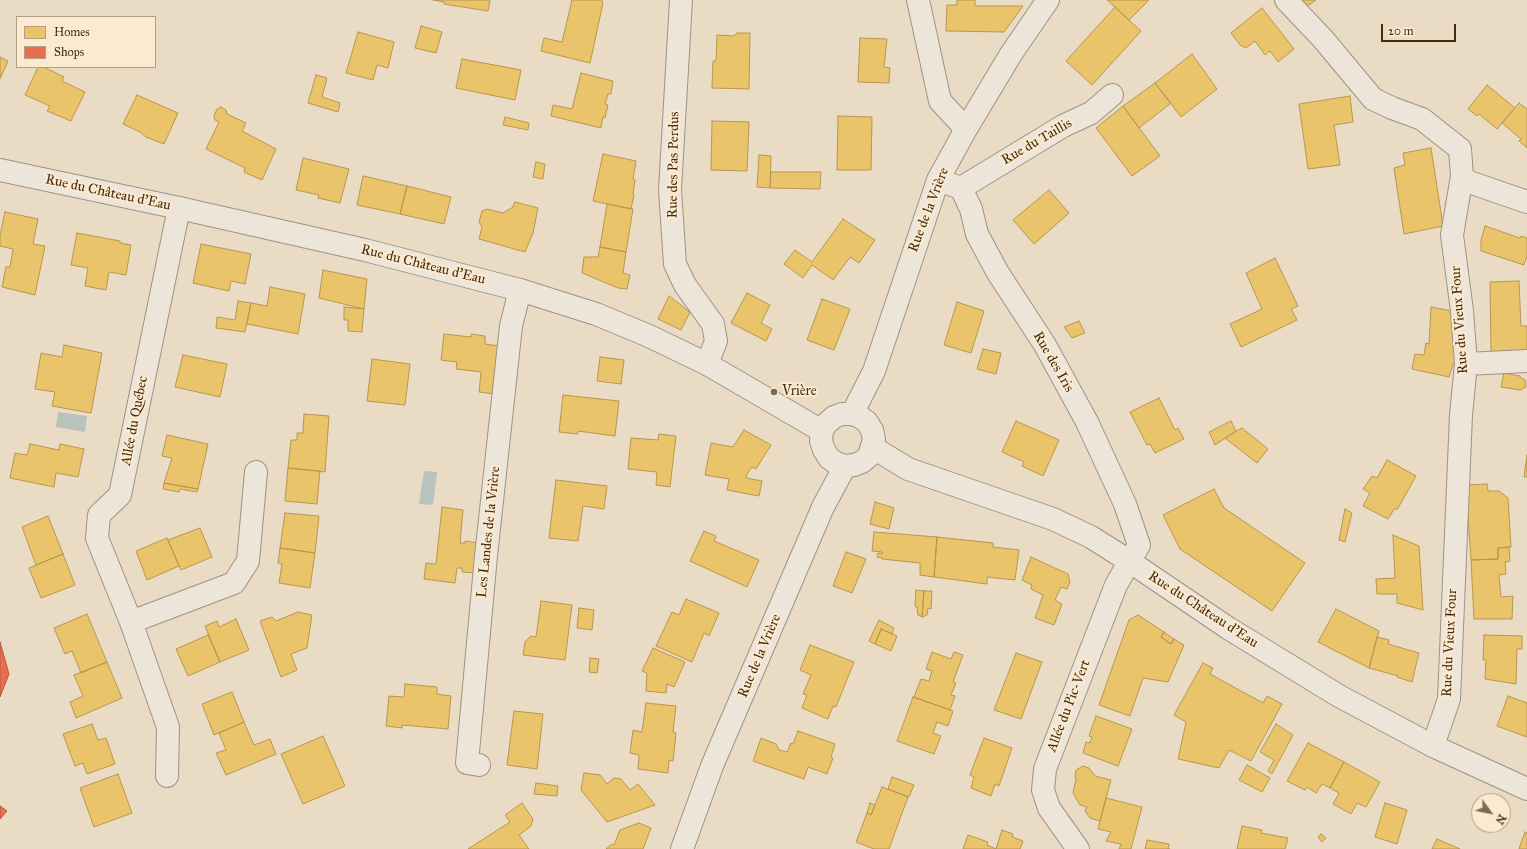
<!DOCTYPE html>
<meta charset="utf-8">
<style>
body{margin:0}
#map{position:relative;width:1527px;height:849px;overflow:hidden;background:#eadbc5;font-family:"IM FELL Great Primer",serif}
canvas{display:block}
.legend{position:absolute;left:16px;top:16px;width:140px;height:52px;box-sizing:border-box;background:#fbead0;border:1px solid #b29e82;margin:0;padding:5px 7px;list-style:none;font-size:12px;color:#452b0d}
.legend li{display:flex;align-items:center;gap:8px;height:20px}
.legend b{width:20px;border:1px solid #b29e82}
.north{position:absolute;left:1471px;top:793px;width:40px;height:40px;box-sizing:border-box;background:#fbead0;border:1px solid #b29e82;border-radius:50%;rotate:123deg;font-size:11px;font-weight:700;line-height:16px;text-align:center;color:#452b0d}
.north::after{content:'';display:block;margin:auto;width:14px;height:18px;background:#7f694d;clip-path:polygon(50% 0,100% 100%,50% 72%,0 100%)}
.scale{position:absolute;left:1381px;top:24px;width:75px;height:18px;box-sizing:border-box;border:2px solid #452b0d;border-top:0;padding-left:5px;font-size:12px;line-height:14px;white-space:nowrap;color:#452b0d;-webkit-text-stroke:3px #fbead0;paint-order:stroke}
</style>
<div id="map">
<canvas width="1527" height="849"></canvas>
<ul class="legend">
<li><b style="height:11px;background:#e9c46a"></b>Homes</li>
<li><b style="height:11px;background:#e76f51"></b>Shops</li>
</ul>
<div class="north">N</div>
<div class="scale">20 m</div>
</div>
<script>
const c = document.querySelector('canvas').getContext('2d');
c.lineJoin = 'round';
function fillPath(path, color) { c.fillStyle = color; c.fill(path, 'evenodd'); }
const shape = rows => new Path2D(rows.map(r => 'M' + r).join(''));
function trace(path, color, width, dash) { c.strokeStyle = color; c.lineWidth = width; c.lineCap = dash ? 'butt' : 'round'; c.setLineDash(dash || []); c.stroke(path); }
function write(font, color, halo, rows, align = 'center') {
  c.font = font + ' "IM FELL Great Primer",serif'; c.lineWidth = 4; c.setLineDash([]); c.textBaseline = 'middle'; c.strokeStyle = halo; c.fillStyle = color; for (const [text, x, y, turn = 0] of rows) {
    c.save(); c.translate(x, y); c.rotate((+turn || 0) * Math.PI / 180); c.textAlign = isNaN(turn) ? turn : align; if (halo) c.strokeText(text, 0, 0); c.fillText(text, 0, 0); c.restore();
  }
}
const water = shape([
 [58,412,87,416,85,432,56,427],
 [424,471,437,472,433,505,419,504]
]);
const homes = shape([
 [433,0,490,0,488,11,444,4,444,2,433,0],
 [572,0,602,0,602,2,603,3,590,63,541,51,544,38,562,42,572,0],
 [957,0,975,0,975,6,1023,6,1004,32,946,31,947,5,957,5,957,0],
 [1107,0,1149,0,1129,20,1107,0],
 [1301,0,1316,0,1306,7,1301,0],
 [1115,7,1141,31,1092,85,1066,61,1115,7],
 [1262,8,1294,49,1278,62,1270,51,1265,55,1255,41,1246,48,1240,45,1231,33,1262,8],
 [421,26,442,32,436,53,415,48,421,26],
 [358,32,394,42,388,68,377,65,373,80,346,73,358,32],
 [737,33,750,33,749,89,712,88,713,61,716,61,717,35,734,36,737,33],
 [860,38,887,39,884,67,890,68,889,83,858,82,860,38],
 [1192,54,1217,89,1181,117,1155,83,1192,54],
 [0,57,8,61,0,79,0,57],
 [462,59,521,70,515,100,456,88,462,59],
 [38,67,44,67,64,77,62,81,85,92,71,121,47,111,50,106,25,95,38,67],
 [581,73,613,81,611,94,608,94,605,104,608,105,605,118,603,117,601,128,551,116,553,105,572,109,581,73],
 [316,75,327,78,322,97,340,103,338,112,308,103,316,75],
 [1155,83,1171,103,1139,128,1123,106,1155,83],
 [1487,85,1515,108,1497,129,1479,114,1477,116,1468,109,1487,85],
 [137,95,178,113,164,144,146,137,140,132,123,124,137,95],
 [1350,96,1353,122,1334,125,1340,165,1308,169,1299,104,1350,96],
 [1519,103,1527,109,1527,148,1519,141,1521,139,1502,123,1519,103],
 [1123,106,1160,156,1132,176,1096,128,1123,106],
 [221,107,226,110,227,114,246,123,242,131,276,149,262,180,244,172,245,168,206,149,219,122,215,120,214,116,217,109,221,107],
 [838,116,872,117,871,170,837,170,838,116],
 [505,117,529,123,528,130,503,125,505,117],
 [712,121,749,122,747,171,711,170,712,121],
 [1431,148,1443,226,1404,234,1394,168,1405,165,1403,153,1431,148],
 [603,154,636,161,633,179,635,180,633,194,634,195,631,209,593,201,603,154],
 [759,155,771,156,770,188,757,187,759,155],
 [303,158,349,169,340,203,318,198,319,195,296,190,303,158],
 [536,162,545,164,543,179,533,177,536,162],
 [771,172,821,172,820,189,770,188,771,172],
 [363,176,407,186,400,214,357,205,363,176],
 [407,186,451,197,444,224,400,214,407,186],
 [1049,190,1069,213,1034,244,1013,220,1049,190],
 [515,202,538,208,533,233,525,252,479,239,482,227,479,222,482,211,487,209,503,213,513,207,515,202],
 [607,204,633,209,626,252,600,247,607,204],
 [5,212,38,219,33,244,45,246,35,295,2,287,6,267,10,267,13,249,0,246,0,235,5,212],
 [843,219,875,240,859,263,850,257,833,280,812,265,803,278,784,264,795,250,812,262,843,219],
 [1485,226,1520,238,1521,236,1527,238,1527,256,1524,265,1481,251,1481,240,1485,226],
 [77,233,120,241,120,243,131,245,126,275,109,272,106,290,85,286,88,268,71,265,77,233],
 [201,244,251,254,245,284,231,281,229,291,193,283,201,244],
 [600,247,626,252,623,273,630,275,627,289,618,288,582,273,584,257,598,257,600,247],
 [1275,258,1298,306,1291,309,1297,320,1241,347,1230,324,1262,309,1246,273,1275,258],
 [323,270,367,279,364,309,319,298,323,270],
 [1519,281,1521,326,1527,326,1527,352,1491,353,1490,282,1519,281],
 [270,287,305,294,298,334,247,324,251,303,267,306,270,287],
 [747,293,770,305,761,323,772,329,766,341,731,323,747,293],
 [669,296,690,312,681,330,658,319,669,296],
 [822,299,850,309,834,350,807,340,822,299],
 [238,301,251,303,245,332,216,328,217,317,235,320,238,301],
 [957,302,984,311,971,353,944,345,957,302],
 [344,307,364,309,362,332,348,331,348,320,344,320,344,307],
 [1431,307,1458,312,1455,364,1453,364,1449,377,1412,369,1415,354,1424,355,1426,343,1429,344,1431,307],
 [1079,321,1085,333,1072,338,1064,327,1079,321],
 [444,334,471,337,471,334,485,336,485,344,499,346,495,394,479,392,481,372,456,369,457,362,441,360,444,334],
 [64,345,102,353,91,413,52,406,55,392,35,389,41,353,62,357,64,345],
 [983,349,1001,353,996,374,977,369,983,349],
 [183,355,227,364,220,397,175,387,183,355],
 [600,357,624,360,621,384,597,381,600,357],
 [372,359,410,364,405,405,367,401,372,359],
 [1504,373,1520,376,1520,377,1525,380,1526,387,1520,390,1501,387,1504,373],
 [563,395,619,401,615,436,578,431,578,434,559,432,563,395],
 [1159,398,1175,430,1178,428,1184,439,1155,453,1150,444,1147,445,1130,412,1159,398],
 [304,414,329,416,325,472,288,468,291,440,297,440,297,433,303,433,304,414],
 [1016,421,1059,440,1043,476,1022,466,1024,462,1002,452,1016,421],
 [1231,421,1236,431,1215,445,1209,432,1231,421],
 [1242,428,1268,449,1257,463,1225,438,1242,428],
 [744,430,771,445,756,469,752,467,747,474,746,478,762,481,759,496,727,490,729,479,705,475,711,443,733,447,744,430],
 [659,434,676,436,670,487,656,485,657,472,628,469,631,438,658,440,659,434],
 [167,435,208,444,198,489,164,483,172,458,162,456,167,435],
 [30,444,59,450,60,444,84,449,78,477,56,473,54,487,10,478,15,453,27,455,30,444],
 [1527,455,1527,477,1524,477,1527,455],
 [1387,460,1416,476,1397,510,1395,508,1388,519,1363,506,1370,493,1363,489,1372,476,1377,478,1387,460],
 [288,468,320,471,317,504,285,501,288,468],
 [556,480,607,486,604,509,583,506,578,541,549,538,556,480],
 [164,483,198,489,197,492,180,489,179,492,163,489,164,483],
 [1487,484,1488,491,1499,491,1508,498,1511,547,1498,548,1498,559,1471,560,1466,485,1487,484],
 [1214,489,1224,508,1305,563,1272,611,1180,549,1163,515,1214,489],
 [875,502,894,508,889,529,870,524,875,502],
 [442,507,463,510,460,543,465,543,465,541,479,543,476,573,462,572,462,568,457,568,455,583,424,579,426,563,436,564,442,507],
 [1345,509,1352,513,1345,542,1339,540,1345,509],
 [285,513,319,516,315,553,280,548,285,513],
 [48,516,63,554,36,565,22,527,48,516],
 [200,528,212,557,181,570,168,540,200,528],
 [704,531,716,536,714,541,759,560,747,587,690,561,704,531],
 [874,532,937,537,934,577,920,575,920,563,882,559,882,558,877,557,878,553,882,554,882,552,872,551,874,532],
 [1393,535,1419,546,1423,610,1397,603,1397,594,1377,594,1376,579,1395,578,1393,535],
 [937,537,993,543,993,547,1019,550,1015,580,987,577,987,584,934,577,937,537],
 [167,538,179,566,147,580,136,551,167,538],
 [1509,547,1510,561,1505,562,1506,574,1499,575,1501,597,1513,596,1512,619,1474,619,1471,560,1498,559,1498,548,1509,547],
 [280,548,315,553,310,588,279,583,282,564,278,563,280,548],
 [846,552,866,559,852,593,833,586,846,552],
 [63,554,75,585,41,598,29,568,63,554],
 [1031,557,1068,574,1070,582,1067,589,1061,587,1055,600,1062,604,1054,625,1035,618,1043,595,1031,589,1032,585,1022,580,1031,557],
 [916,590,924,591,922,617,918,615,917,607,915,606,916,590],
 [924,591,932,591,931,609,928,608,927,615,922,617,924,591],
 [686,599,719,613,709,636,704,633,692,662,656,646,672,612,679,615,686,599],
 [541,601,572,605,565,660,523,655,525,642,531,636,536,637,541,601],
 [579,608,594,610,592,630,577,628,579,608],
 [1336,609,1379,631,1369,668,1318,642,1336,609],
 [298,612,312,615,307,648,291,654,297,670,281,677,260,621,272,617,276,621,298,612],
 [87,614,107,662,81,673,72,651,65,654,54,628,87,614],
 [1138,615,1164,632,1161,637,1171,644,1174,639,1184,645,1168,682,1143,678,1130,716,1099,705,1129,620,1138,615],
 [236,619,249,650,220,662,205,626,217,621,219,627,236,619],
 [879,620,894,628,892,634,881,629,875,644,869,641,879,620],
 [881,629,897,636,891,651,875,644,881,629],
 [1164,632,1174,639,1171,644,1161,637,1164,632],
 [208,635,220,662,188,676,176,649,208,635],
 [1484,635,1522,636,1522,649,1517,649,1516,684,1485,679,1486,660,1483,660,1484,635],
 [1377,637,1389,640,1388,644,1419,653,1412,682,1397,677,1398,676,1369,668,1377,637],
 [810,645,854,662,836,707,833,706,828,719,802,708,807,695,803,694,811,675,800,670,810,645],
 [653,648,685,662,674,687,667,684,666,693,646,691,647,673,642,671,653,648],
 [932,652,951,659,954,652,963,655,953,682,956,683,951,695,955,696,950,710,914,697,921,679,929,681,932,671,926,669,932,652],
 [1016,653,1042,662,1021,719,994,710,1016,653],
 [590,658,599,659,597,673,589,672,590,658],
 [107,662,122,698,76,718,70,702,83,696,74,675,107,662],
 [1203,663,1213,668,1210,674,1263,703,1267,696,1282,704,1251,761,1229,750,1219,768,1178,759,1186,722,1174,715,1203,663],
 [405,684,437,687,437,694,451,696,448,729,402,725,402,728,386,726,389,696,404,697,405,684],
 [232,692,244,722,214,735,202,704,232,692],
 [1508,696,1527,703,1527,737,1497,726,1508,696],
 [913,697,953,711,948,726,937,722,933,733,941,736,934,754,897,741,913,697],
 [646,703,676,706,673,732,676,733,673,761,669,760,668,773,638,769,639,755,630,753,633,730,642,732,646,703],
 [514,711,543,714,537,769,507,765,514,711],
 [1096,716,1132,729,1118,766,1083,753,1086,742,1090,743,1092,737,1089,736,1096,716],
 [244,722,254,745,270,739,276,754,226,775,216,753,226,750,219,733,244,722],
 [92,724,98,740,106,738,115,764,87,774,83,763,75,766,63,734,92,724],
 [1276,724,1293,735,1272,774,1268,771,1274,760,1260,752,1276,724],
 [798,731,835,744,831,757,833,758,827,774,808,767,804,779,753,761,761,738,776,744,779,750,787,752,791,743,793,744,798,731],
 [323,736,345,786,303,804,281,754,323,736],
 [984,738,1012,748,999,786,995,784,991,796,971,788,974,777,970,775,984,738],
 [1308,743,1344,762,1330,788,1322,784,1316,793,1307,787,1305,790,1287,781,1308,743],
 [1344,762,1380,782,1366,807,1357,803,1351,814,1333,804,1339,793,1330,788,1344,762],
 [1247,765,1270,778,1262,792,1239,780,1247,765],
 [1083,766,1089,768,1095,776,1111,780,1100,821,1090,818,1085,811,1087,807,1080,805,1073,793,1076,779,1075,777,1076,770,1083,766],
 [584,773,600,775,607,784,614,778,621,779,630,790,638,784,655,805,607,822,581,790,584,773],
 [118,774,132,813,94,827,80,788,118,774],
 [892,777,914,785,909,797,888,789,892,777],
 [536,783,558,786,557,796,534,794,536,783],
 [882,787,908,797,889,849,874,849,856,842,867,813,871,815,882,787],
 [1106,798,1142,807,1131,849,1119,849,1121,844,1106,841,1111,832,1098,829,1106,798],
 [522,803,533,819,531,826,519,835,529,849,468,849,510,822,505,815,522,803],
 [870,803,875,805,871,815,867,813,870,803],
 [1385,803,1407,810,1397,844,1375,837,1385,803],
 [639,823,651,828,643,849,606,849,612,844,614,845,620,830,639,823],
 [1242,826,1262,830,1261,833,1288,838,1285,849,1237,849,1242,826],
 [1002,830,1013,834,1012,837,1023,841,1020,849,963,849,968,835,988,842,987,845,996,849,1002,830],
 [1525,832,1527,833,1527,849,1519,849,1525,832],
 [1321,834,1326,838,1322,842,1318,837,1321,834],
 [1437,839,1460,849,1432,849,1437,839],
 [1147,840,1169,844,1168,849,1170,849,1145,849,1147,840]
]);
const shops = shape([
 [0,642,9,674,0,697,0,642],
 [0,806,7,811,0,819,0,806]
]);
const minor = shape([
 [681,0,670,190,675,264,685,285,713,324,716,341,707,364],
 [918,0,940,101,966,129],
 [1286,0,1323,39,1373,99,1392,108,1422,119,1460,149,1462,176,1452,235,1462,311,1466,364,1461,415,1449,699,1433,746],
 [1462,176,1469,182,1527,202],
 [938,180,961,188,971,209,977,234,998,273,1045,345,1087,422,1125,504,1139,545,1116,585,1045,769,1043,790,1049,808,1078,849],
 [961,188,1063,126,1091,113,1112,95],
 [1466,364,1527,361],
 [852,414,874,371,938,180,966,129,1011,54,1048,0],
 [131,622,234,583,248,561,256,472],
 [479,765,467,763,486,556,511,326,520,290],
 [167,776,168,727,131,622,97,538,99,515,120,495,179,208],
 [682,849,712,766,823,507,845,466]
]);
const tertiary = shape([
 [0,170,179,208,365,250,520,290,596,314,649,336,707,364,822,431],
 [842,414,852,414,860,417,867,422,872,430,874,439,869,456,862,462,854,465,845,466,836,463,829,458,824,450,821,441,822,431,826,424,834,417,842,414],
 [872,447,908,469,1053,519,1091,537,1129,561,1228,628,1339,696,1433,746,1527,789]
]);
const markers = [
 [774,392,4,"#7f694d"]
];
const streetNames = [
 ["Rue du Taillis",1037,142,-30],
 ["Rue des Pas Perdus",674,165,-89],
 ["Rue du Château d'Eau",108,193,12],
 ["Rue de la Vrière",929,210,-69],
 ["Rue du Château d'Eau",423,265,14],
 ["Rue du Vieux Four",1460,320,-94],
 ["Rue des Iris",1053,362,60],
 ["Allée du Québec",135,421,-79],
 ["Les Landes de la Vrière",489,532,-84],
 ["Rue du Château d'Eau",1203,610,33],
 ["Rue du Vieux Four",1450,643,-87],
 ["Rue de la Vrière",760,656,-67],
 ["Allée du Pic-Vert",1069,706,-69]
];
const poiNames = [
 ["Vrière",782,392]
];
fillPath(water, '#b8c3bc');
fillPath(homes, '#e9c46a');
trace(homes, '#b8964e', 1);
fillPath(shops, '#e76f51');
trace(shops, '#b65b3d', 1);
trace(minor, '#9e9281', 24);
trace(tertiary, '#9e9281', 24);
trace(minor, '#ede5da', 22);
trace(tertiary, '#ede5da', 22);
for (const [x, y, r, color] of markers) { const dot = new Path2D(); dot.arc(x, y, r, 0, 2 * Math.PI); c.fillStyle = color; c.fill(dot); trace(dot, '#fbead0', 1.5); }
write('14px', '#452b0d', '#fbead0', streetNames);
write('14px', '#452b0d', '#fbead0', poiNames, 'left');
</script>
